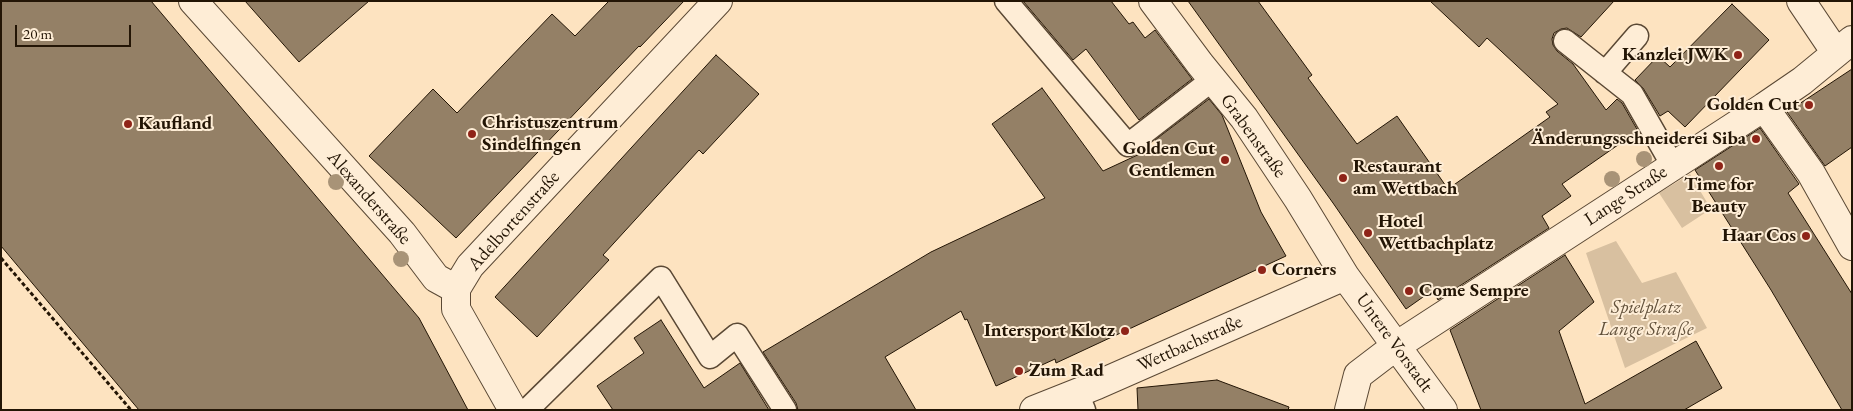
<!DOCTYPE html>
<meta charset="utf-8">
<style>
body{margin:0}
#map{position:relative;width:1853px;height:411px;overflow:hidden;background:#fde3c0;font-family:"EB Garamond",serif}
canvas{display:block}
.frame{position:absolute;inset:0;border:2px solid #231505;pointer-events:none}
.scale{position:absolute;left:15px;top:25px;width:116px;height:22px;box-sizing:border-box;border:2px solid #231505;border-top:0;padding-left:6px;font-size:15px;line-height:18px;white-space:nowrap;color:#231505;-webkit-text-stroke:4px #feedd6;paint-order:stroke}
</style>
<div id="map">
<canvas width="1853" height="411"></canvas>
<div class="frame"></div>
<div class="scale">20 m</div>
</div>
<script>
const c = document.querySelector('canvas').getContext('2d');
c.lineJoin = 'round';
function fillPath(path, color) { c.fillStyle = color; c.fill(path, 'evenodd'); }
const shape = rows => new Path2D(rows.map(r => 'M' + r).join(''));
function trace(path, color, width, dash) { c.strokeStyle = color; c.lineWidth = width; c.lineCap = dash ? 'butt' : 'round'; c.setLineDash(dash || []); c.stroke(path); }
function write(font, color, halo, rows, align = 'center') {
  c.font = font + ' "EB Garamond",serif'; c.lineWidth = 4; c.setLineDash([]); c.textBaseline = 'middle'; c.strokeStyle = halo; c.fillStyle = color; for (const [text, x, y, turn = 0] of rows) {
    c.save(); c.translate(x, y); c.rotate((+turn || 0) * Math.PI / 180); c.textAlign = isNaN(turn) ? turn : align; if (halo) c.strokeText(text, 0, 0); c.fillText(text, 0, 0); c.restore();
  }
}
const green = shape([
 [1690,174,1711,209,1682,228,1659,193],
 [1616,241,1642,283,1676,272,1707,328,1625,368,1586,253]
]);
const building = shape([
 [1,1,151,1,419,318,468,410,139,410,1,246,1,1],
 [245,1,369,1,299,62,245,1],
 [609,1,684,1,640,47,639,46,456,238,369,156,433,89,457,113,552,14,575,36,609,1],
 [1023,1,1111,1,1129,24,1133,22,1145,38,1155,30,1192,79,1139,120,1086,49,1073,60,1023,1],
 [1188,1,1258,1,1312,75,1308,78,1357,144,1397,116,1448,189,1550,117,1546,112,1558,104,1487,38,1479,47,1430,1,1614,1,1581,37,1567,28,1561,29,1554,33,1552,39,1553,45,1557,51,1573,64,1606,110,1617,99,1622,103,1638,131,1562,184,1571,196,1542,216,1549,228,1438,300,1433,290,1406,309,1333,203,1188,1],
 [1732,4,1769,40,1685,127,1668,111,1660,116,1643,88,1635,80,1658,56,1670,67,1732,4],
 [716,55,759,94,703,154,699,150,603,255,609,260,537,337,495,297,716,55],
 [1852,69,1852,147,1825,166,1787,112,1852,69],
 [1042,88,1103,171,1159,145,1155,140,1209,99,1222,115,1261,212,1286,256,1056,363,1055,359,996,386,967,319,965,320,961,311,885,357,916,410,798,410,796,403,763,352,931,252,1045,198,992,124,1042,88],
 [1760,128,1799,184,1788,193,1852,294,1852,410,1842,410,1771,290,1695,170,1760,128],
 [1565,255,1594,302,1559,331,1585,404,1696,341,1722,388,1684,410,1481,410,1450,330,1565,255],
 [661,320,704,388,740,363,769,410,613,410,597,386,644,353,634,338,661,320],
 [1217,380,1289,407,1288,410,1138,410,1137,388,1217,380]
]);
const path = shape([
 [1,258,131,410]
]);
const lane = shape([
 [1006,1,1128,145,1212,80],
 [1565,41,1632,94,1673,166],
 [1605,73,1637,36],
 [1077,393,1084,410],
 [527,410,661,278,710,357,737,335,785,410]
]);
const street = shape([
 [193,1,402,233,436,278,456,289],
 [1153,1,1200,64,1244,118,1298,199,1345,276,1443,410],
 [1801,1,1836,53],
 [1764,107,1811,173,1852,246],
 [513,410,456,309,456,289,470,266,718,1],
 [1034,410,1097,385,1345,276],
 [1349,410,1358,375,1396,346,1764,107,1802,81,1852,40]
]);
const trees = [
 [1644,159],
 [1612,179],
 [336,182],
 [401,259]
];
const markers = [
 [1738,55,5,"#8f2418"],
 [1809,105,5,"#8f2418"],
 [128,124,5,"#8f2418"],
 [472,134,5,"#8f2418"],
 [1756,139,5,"#8f2418"],
 [1225,160,5,"#8f2418"],
 [1719,166,5,"#8f2418"],
 [1343,178,5,"#8f2418"],
 [1368,233,5,"#8f2418"],
 [1806,236,5,"#8f2418"],
 [1262,270,5,"#8f2418"],
 [1409,291,5,"#8f2418"],
 [1125,331,5,"#8f2418"],
 [1019,371,5,"#8f2418"]
];
const poiNames = [
 ["Kanzlei JWK",1728,55,"right"],
 ["Golden Cut",1799,105,"right"],
 ["Christuszentrum",482,123],
 ["Sindelfingen",482,145],
 ["Kaufland",138,124],
 ["Änderungsschneiderei Siba",1746,139,"right"],
 ["Golden Cut",1215,149,"right"],
 ["Gentlemen",1215,171,"right"],
 ["Restaurant",1353,167],
 ["am Wettbach",1353,189],
 ["Time for",1719,185,"center"],
 ["Beauty",1719,207,"center"],
 ["Hotel",1378,222],
 ["Wettbachplatz",1378,244],
 ["Haar Cos",1796,236,"right"],
 ["Corners",1272,270],
 ["Come Sempre",1419,291],
 ["Intersport Klotz",1115,331,"right"],
 ["Zum Rad",1029,371]
];
const streetNames = [
 ["Grabenstraße",1253,136,54],
 ["Lange Straße",1626,196,-33],
 ["Alexanderstraße",369,198,49],
 ["Adelbortenstraße",514,221,-48],
 ["Untere Vorstadt",1394,343,54],
 ["Wettbachstraße",1190,344,-24]
];
const parkNames = [
 ["Spielplatz",1646,308],
 ["Lange Straße",1646,330]
];
fillPath(green, '#d8c0a0');
fillPath(building, '#948066');
trace(building, '#231505', 1);
trace(lane, '#5a4834', 25);
trace(street, '#5a4834', 30);
trace(path, '#231505', 3, [4, 2.5]);
trace(lane, '#feedd6', 22);
trace(street, '#feedd6', 28);
c.fillStyle = '#a89377';
for (const [x, y] of trees) { c.beginPath(); c.arc(x, y, 8, 0, 2 * Math.PI); c.fill(); }
for (const [x, y, r, color] of markers) { const dot = new Path2D(); dot.arc(x, y, r, 0, 2 * Math.PI); c.fillStyle = color; c.fill(dot); trace(dot, '#feedd6', 2); }
write('bold 19px', '#231505', '#feedd6', poiNames, 'left');
write('19px', '#231505', '#feedd6', streetNames);
write('italic 19px', '#62513b', '#feedd6', parkNames);
</script>
